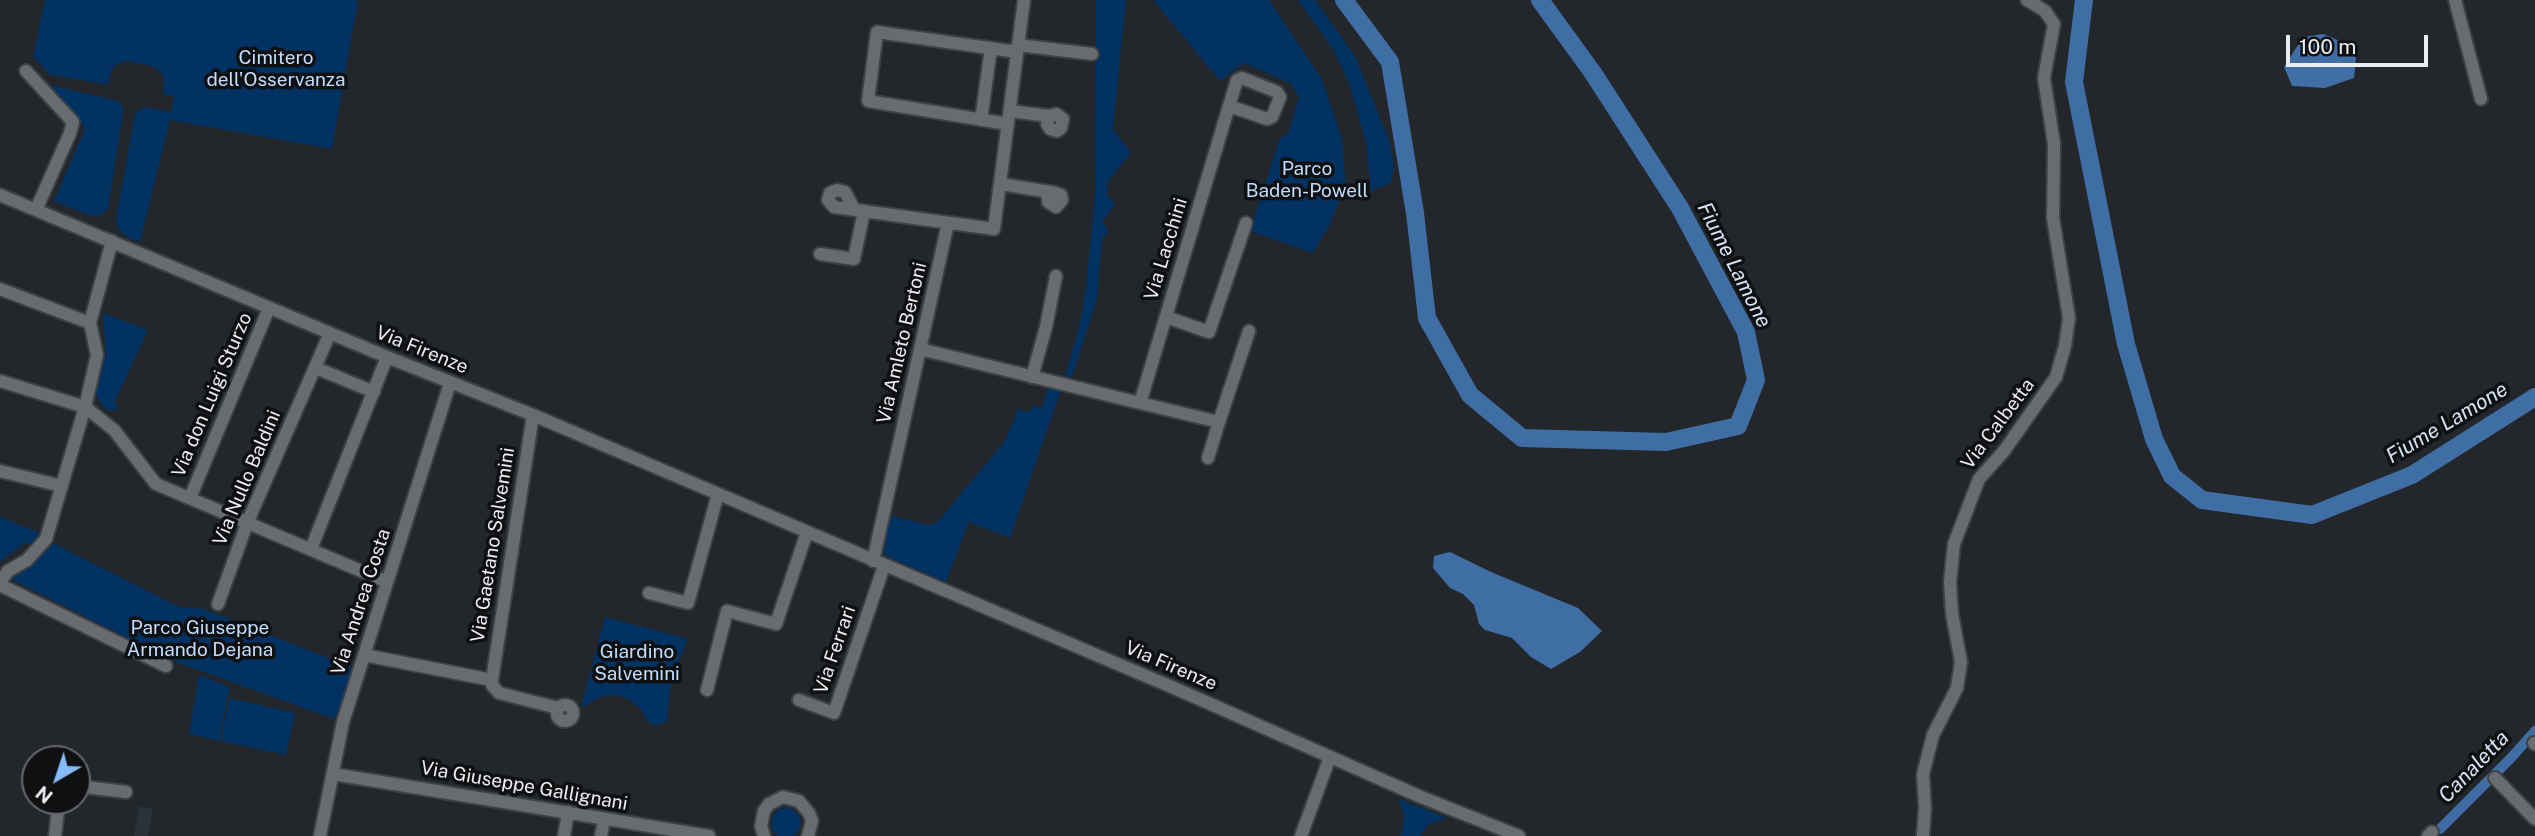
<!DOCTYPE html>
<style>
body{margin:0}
#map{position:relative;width:2535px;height:836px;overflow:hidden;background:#23272b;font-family:"Public Sans",sans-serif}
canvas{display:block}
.north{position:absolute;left:21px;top:745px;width:70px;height:70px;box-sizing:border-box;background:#0e1012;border:2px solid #66686b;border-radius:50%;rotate:219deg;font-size:19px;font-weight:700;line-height:28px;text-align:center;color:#ebedf0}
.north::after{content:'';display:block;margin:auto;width:24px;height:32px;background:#86bbfb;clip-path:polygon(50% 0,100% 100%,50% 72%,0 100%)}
.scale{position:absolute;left:2286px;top:35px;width:142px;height:32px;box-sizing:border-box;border:4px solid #ebedf0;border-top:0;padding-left:9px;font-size:21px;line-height:24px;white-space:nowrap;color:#ebedf0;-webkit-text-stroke:5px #0e1012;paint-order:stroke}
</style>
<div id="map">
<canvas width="2535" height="836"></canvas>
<div class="north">N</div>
<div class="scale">100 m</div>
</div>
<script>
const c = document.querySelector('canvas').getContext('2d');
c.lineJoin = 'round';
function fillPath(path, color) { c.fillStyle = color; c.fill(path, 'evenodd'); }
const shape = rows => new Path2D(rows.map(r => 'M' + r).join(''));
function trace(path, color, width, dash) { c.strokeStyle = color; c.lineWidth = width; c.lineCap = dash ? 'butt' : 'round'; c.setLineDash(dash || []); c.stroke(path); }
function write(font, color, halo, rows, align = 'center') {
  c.font = font + ' "Public Sans",sans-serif'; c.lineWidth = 7; c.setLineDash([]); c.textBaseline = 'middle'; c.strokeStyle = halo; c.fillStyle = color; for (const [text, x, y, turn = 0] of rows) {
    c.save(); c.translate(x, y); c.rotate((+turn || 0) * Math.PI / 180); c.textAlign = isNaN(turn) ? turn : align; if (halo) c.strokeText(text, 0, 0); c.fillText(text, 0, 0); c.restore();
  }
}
const built = shape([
 [139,806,153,809,148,836,134,836]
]);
const green = shape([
 [45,0,358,0,332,149,170,120,140,242,127,237,119,230,116,220,135,113,144,107,171,112,174,96,163,94,164,82,162,73,152,66,126,61,116,65,111,71,108,85,49,74,33,56],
 [1096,0,1126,0,1113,129,1131,153,1108,181,1107,195,1116,204,1102,221,1109,231,1102,239,1097,299,1072,377,1065,376,1080,324,1086,289,1095,195],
 [1153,0,1269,0,1322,79,1342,139,1346,185,1330,224,1313,253,1250,231,1280,138,1288,133,1299,98,1290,83,1244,63,1220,81],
 [1298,0,1315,0,1355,56,1390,142,1394,166,1391,183,1371,191,1366,142,1349,83,1334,51],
 [49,85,119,101,124,108,108,209,101,215,91,216,54,201,85,129,80,120],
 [103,313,148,330,114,403,120,406,115,410,106,410,98,399,95,390,106,353],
 [1048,386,1061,390,1010,538,969,522,946,582,886,556,882,549,891,516,929,525,938,521,1004,442,1014,420,1017,409,1030,412,1032,406,1042,408],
 [0,517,40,533,32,546,26,542,0,562],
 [53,543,179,607,204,609,359,670,343,722,173,661,11,579,32,566],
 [605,617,688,639,671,679,667,721,659,725,650,724,639,707,628,699,616,695,603,696,581,708],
 [199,675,230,687,219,741,189,734],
 [230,698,295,713,286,755,220,741],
 [1399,799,1447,818,1429,824,1420,836,1401,836,1404,816],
 '771 823a15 15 0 1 1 30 0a15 15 0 1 1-30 0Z'
]);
const water = shape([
 [2323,34,2345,43,2356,58,2354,78,2325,88,2292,86,2284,67,2303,37],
 [1450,552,1491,572,1578,608,1602,631,1580,652,1551,669,1531,657,1512,638,1485,630,1479,624,1474,605,1463,594,1450,588,1433,568,1434,556]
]);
const canal = shape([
 [2440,829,2510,759,2535,731]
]);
const river = shape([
 [1344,0,1390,62,1415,213,1427,318,1470,395,1522,438,1666,442,1738,426,1756,380,1746,332,1680,208,1593,73,1540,0],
 [2084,0,2074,82,2126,344,2154,439,2172,476,2202,500,2312,515,2412,475,2535,397]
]);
const minor = shape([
 [2455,0,2481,99],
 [1018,45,1092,54],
 [26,71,73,122,70,133,36,210],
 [1010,111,1049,116,1056,114,1063,119,1061,128,1057,131,1050,129,1047,124,1049,116],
 [981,120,991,48],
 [1008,124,868,101,877,32,1017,52],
 [1001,184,1056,193,1061,195,1062,200,1056,207,1048,202,1048,196,1052,193],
 [0,195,387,357,533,415,1181,691,1421,797,1519,836],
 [854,209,845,192,837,190,830,193,828,200,834,207,994,229,1024,0],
 [820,254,854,259,864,211],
 [0,289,90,323],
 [1166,317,1209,332,1246,223],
 [920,349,1140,403,1229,106,1237,80,1242,78,1277,92,1280,97,1272,117,1267,119,1229,106],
 [316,368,374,392],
 [1032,377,1046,327,1056,276],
 [0,381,85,407,114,430,156,484,387,582],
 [1140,403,1219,422,1208,458],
 [1219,422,1249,331],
 [0,471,62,486],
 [190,498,269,308],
 [311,549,387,357],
 [873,561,948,223],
 [0,582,8,571,27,560,46,539,85,407,97,355,90,323,112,241],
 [0,585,166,666],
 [649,593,688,603,718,494],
 [218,604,248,521,330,333],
 [364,655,492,680,533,415],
 [492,680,492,685,499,693,558,708],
 [707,690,727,611,776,624,807,532],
 [799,700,834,713,884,566],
 '557 713a8 8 0 1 1 16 0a8 8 0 1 1-16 0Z',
 [2534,743,2535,744],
 [333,774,709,836],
 [2495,778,2535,819],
 [77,786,126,792],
 [55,836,59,801],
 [320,836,343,722,450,383],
 [564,836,568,812],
 [601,836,604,820],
 [764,836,761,826,764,811,769,804,783,797,799,801,809,813,812,821,808,836],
 [1301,836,1330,757],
 [1923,836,1925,808,1923,774,1933,735,1957,688,1961,662,1952,614,1950,582,1954,544,1979,479,2004,451,2056,377,2065,346,2069,318,2053,218,2054,144,2044,78,2054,24,2045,11,2027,0],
 [2428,836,2432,832]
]);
const parkNames = [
 ["Cimitero",276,58],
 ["dell'Osservanza",276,80],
 ["Parco",1307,169],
 ["Baden-Powell",1307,191],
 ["Parco Giuseppe",200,628],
 ["Armando Dejana",200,650],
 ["Giardino",637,652],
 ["Salvemini",637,674]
];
const streetNames = [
 ["Via Lacchini",1166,249,-73],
 ["Via Amleto Bertoni",902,343,-77],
 ["Via Firenze",422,350,22],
 ["Via don Luigi Sturzo",212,395,-67],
 ["Via Calbetta",1998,424,-53],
 ["Via Nullo Baldini",247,478,-67],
 ["Via Gaetano Salvemini",493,545,-81],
 ["Via Andrea Costa",361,602,-72],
 ["Via Ferrari",835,650,-71],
 ["Via Firenze",1171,666,23],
 ["Via Giuseppe Gallignani",524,786,10]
];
const waterNames = [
 ["Fiume Lamone",1734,265,63],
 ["Fiume Lamone",2447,423,-31],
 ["Canaletta",2474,767,-46]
];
fillPath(built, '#2a323b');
fillPath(green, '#023261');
fillPath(water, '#3f6ea5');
trace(canal, '#3f6ea5', 10);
trace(river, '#3f6ea5', 18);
trace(minor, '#3e4144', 16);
trace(minor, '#686c71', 12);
write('19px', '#c2ddfd', '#0e1012', parkNames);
write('19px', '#ebedf0', '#0e1012', streetNames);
write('italic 21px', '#d5e3f3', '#0e1012', waterNames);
</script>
